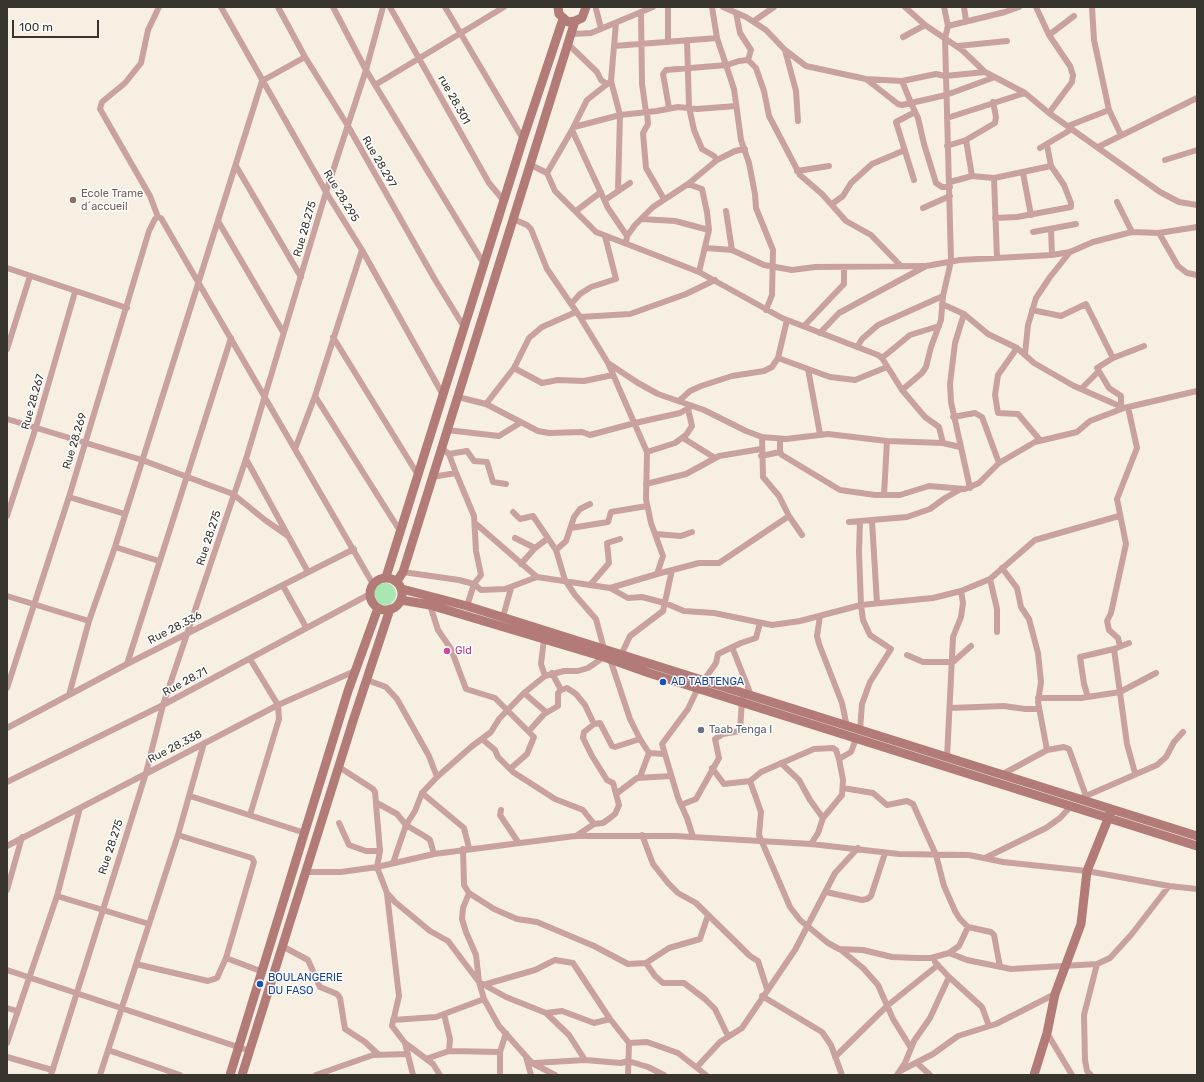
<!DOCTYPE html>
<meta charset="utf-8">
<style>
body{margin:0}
#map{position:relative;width:1204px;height:1082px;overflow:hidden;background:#f7f0e2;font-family:Rubik,sans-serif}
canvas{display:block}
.frame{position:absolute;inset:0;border:8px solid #38352f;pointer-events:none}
.scale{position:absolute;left:12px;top:20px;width:87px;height:18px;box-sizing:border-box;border:2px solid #38352f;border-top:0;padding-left:5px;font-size:12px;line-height:14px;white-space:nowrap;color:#38352f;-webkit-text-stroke:3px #fff;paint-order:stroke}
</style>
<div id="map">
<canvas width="1204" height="1082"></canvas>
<div class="frame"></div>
<div class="scale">100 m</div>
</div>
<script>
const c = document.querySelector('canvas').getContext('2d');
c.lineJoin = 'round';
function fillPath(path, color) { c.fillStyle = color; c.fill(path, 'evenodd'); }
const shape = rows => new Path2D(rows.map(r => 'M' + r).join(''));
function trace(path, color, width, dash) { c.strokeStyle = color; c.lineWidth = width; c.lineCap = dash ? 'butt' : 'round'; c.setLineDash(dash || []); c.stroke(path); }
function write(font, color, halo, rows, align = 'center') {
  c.font = font + ' Rubik,sans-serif'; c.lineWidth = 3; c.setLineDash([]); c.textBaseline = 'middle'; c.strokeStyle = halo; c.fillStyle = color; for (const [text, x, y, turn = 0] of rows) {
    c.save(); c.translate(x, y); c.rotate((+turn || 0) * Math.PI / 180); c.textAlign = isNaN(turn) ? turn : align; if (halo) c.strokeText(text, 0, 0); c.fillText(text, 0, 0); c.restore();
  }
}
const green = shape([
 '374 594a11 11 0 1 1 22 0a11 11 0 1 1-22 0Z'
]);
const street = shape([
 [221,7,326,192,362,250,443,395],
 [278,7,305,57,348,126,434,278,464,327],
 [333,7,366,70,484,264],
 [390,7,489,183,504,201],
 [445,7,523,139],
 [712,7,717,38,734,89,741,140,749,163,755,194,756,208,773,250,772,295,766,310],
 [723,7,746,17,766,30,785,50,806,66,866,79,898,104,902,105,911,103,918,118,924,144,936,183,942,187,950,187],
 [905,7,925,25,962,50,985,72,1025,93,1049,113,1160,192,1179,202,1197,205],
 [944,7,948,26],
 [964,7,966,21],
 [1036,7,1049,35,1070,66,1073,75,1072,82,1049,113],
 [1092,7,1094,40,1109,110,1121,135],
 [596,9,601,28],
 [641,12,642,84,646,112],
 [736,13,740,33,751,50,748,60],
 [754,21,774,7],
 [616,23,611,81,620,115,618,190],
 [572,34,591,33,653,7],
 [1049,35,1074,16],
 [903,37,925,25],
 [687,40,689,107,694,130,702,149,714,156,717,160],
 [668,42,668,7],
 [569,45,597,72,601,80,607,84],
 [614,46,717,38],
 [958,46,1007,41],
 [785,50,796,91,798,121],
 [866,79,902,81,936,74,945,76,985,72],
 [902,81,911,103,946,95,995,77],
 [375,85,504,7],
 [669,108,663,74,666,70,727,65,739,61,748,60,756,68,764,91,769,116,800,175,822,194,846,221,871,235,901,266],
 [647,112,648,124,643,133,646,168,664,199],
 [947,118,1025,93],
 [1068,126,1109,110],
 [574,127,620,115,657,111,678,107,697,109,736,106],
 [572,130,608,208,627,236],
 [966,140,995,123,996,117,993,102],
 [947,146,966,140,972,176],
 [1098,147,1197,98],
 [1040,148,1072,129],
 [1165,160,1197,150],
 [531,165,547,173,555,191,596,232,699,272,782,318,878,355,882,358,902,390,925,417,939,427,943,443],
 [236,166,301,277],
 [797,171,829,166],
 [547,173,572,130,587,100,611,81],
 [1023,173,1031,215],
 [994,178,997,258],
 [914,180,896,122,915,112],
 [950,182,972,176,994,178,1051,166],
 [688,184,702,189,707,212,709,230,699,272],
 [605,200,630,183],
 [1117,202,1132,232],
 [832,204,843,196,851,183,872,164,905,150],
 [923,208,950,196],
 [576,211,601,192],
 [726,211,732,250],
 [158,217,150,196,100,109,102,102,125,83,141,63,148,30,159,7],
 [995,218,1017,217,1071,207,1071,203,1064,185,1051,166,1047,145],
 [513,219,527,225,531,229,547,269,580,317,608,363,638,383,658,394,704,410,746,431,762,437,786,439,828,434,887,441],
 [642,219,675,221,709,230],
 [218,221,283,332],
 [1051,229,1052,255],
 [1033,232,1076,224],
 [1159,233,1178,266,1187,273,1197,275],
 [626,243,627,236,635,225,653,207,688,184,717,160,735,151,745,149],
 [706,248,732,250,764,265,792,270,815,267,924,266],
 [7,268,127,308],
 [571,304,580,294,591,287,616,279,605,236],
 [942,304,964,314,988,334,1017,348,1034,363,1074,386,1124,408],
 [1032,310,1061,316,1086,304,1113,358],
 [964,314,955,343,950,384,951,402,970,488],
 [580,317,630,314,686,294,715,280],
 [804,326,844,284,844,267],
 [820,333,839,313,926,266,960,260,1052,255,1070,252,1093,242,1132,232,1159,233,1197,227],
 [333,337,418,475],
 [857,347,862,339,878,325,943,296],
 [1017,348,998,375,995,395,998,413,1018,414,1040,440],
 [7,349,30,276],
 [1025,354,1028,325,1036,298,1050,277,1070,252],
 [778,358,808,369,820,434],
 [882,358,910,335,939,326],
 [608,363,647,452,675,443,686,435,692,426,688,409],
 [514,368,529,338,542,327,576,312],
 [808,369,830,377,855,380,887,367],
 [1081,389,1098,372],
 [902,390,922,373,926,367,931,347,941,320,943,296,951,261,945,38,948,26,1005,12,1019,7],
 [315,396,400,531],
 [458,397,486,404,514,368,542,383,558,380,584,381,613,375],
 [679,401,690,391,701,386,732,376,764,371,772,367,778,358,787,320],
 [486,404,538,431,549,433,582,432,590,435,635,423,680,413,692,406],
 [1121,406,1121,396,1109,388,1097,368,1113,358,1144,346],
 [953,417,975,413,982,417,999,463],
 [7,419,142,460,233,494,265,520,288,536],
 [447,430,499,436,520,423],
 [762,437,763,477,779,496,789,516,802,535],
 [683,438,715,458],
 [780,439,780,452,782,455,840,490,875,495,900,495,929,486,965,489,979,483,999,463,1035,442,1077,432,1090,421,1124,408,1197,391],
 [441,448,449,454,467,451,474,461,487,462,493,482,506,484],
 [295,449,315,396,362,250],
 [647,452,646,499,651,523,663,556,657,574],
 [449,454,456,473],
 [761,456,780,452],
 [246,459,308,572],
 [432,477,456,473,474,516,476,551,481,575,474,584,467,606],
 [646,484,686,474,719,456,761,449],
 [884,495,887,441,943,443,960,447],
 [69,497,125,514],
 [513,512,520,519,533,516,556,550,565,580,575,595,596,619,604,649],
 [7,516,36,427,75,292],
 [872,521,877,603],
 [849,522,907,517,930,509,945,498,961,489],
 [475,523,537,577,610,588,628,598,642,597,665,603,684,611,714,613,772,625,800,621,861,605,933,598,961,591,990,579,1035,540,1119,516],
 [571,528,608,522,611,512,647,506],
 [656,534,681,536,692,532],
 [515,538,535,548],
 [115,547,159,561],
 [556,550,566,541,574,517,580,509,590,504],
 [521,564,535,548,547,539],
 [1002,568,1017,588,1021,607,1029,619,1038,653,1041,682,1038,702,1047,750],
 [403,572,459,580,474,584,481,590,505,589,537,577],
 [990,579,997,609,997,632],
 [591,584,609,563,607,543,620,539],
 [283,586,306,627],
 [610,588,657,574,699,563,719,563,789,516],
 [7,596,89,621],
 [430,605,438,630,451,649,466,689,495,698,534,737,527,754,510,769],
 [820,616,817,636,819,644,842,703,847,727],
 [503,617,511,588],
 [544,639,541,664,545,676],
 [1120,646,1118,638,1109,630,1107,621,1111,613,1126,544,1117,499,1137,448,1128,407],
 [732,647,751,695],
 [1114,649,1127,744,1135,773],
 [621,655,630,636,663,611,672,570],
 [907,655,923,662,953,662,971,646],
 [250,659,278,705,279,719,250,815],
 [610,659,630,719,640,739,649,753,664,754],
 [127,664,231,338],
 [552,673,561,690],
 [367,680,386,687,397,699,429,756,437,777],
 [704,680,716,663,718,654,741,643,756,638,760,623],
 [7,688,69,497,149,231,155,219,158,217,161,218,165,225,373,584],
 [524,693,546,712,529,731],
 [69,695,89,621,115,547,262,81,305,57],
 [1088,697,1084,684,1080,657,1114,649,1129,643],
 [1038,698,1081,698,1120,692,1156,673],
 [950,708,1004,706,1025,709,1039,709],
 [546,713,558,706,558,693,561,690,567,688,576,694,585,705,594,724],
 [7,728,127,664,354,549],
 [860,730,862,704,870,682,891,649,870,635,863,620,861,605,859,552,860,521],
 [482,739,495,750,498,757,513,772,555,799,583,810,594,824],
 [947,758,953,637,961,617,963,603,961,591],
 [781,763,799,780,810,800,823,818],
 [339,767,373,789,375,792,380,851,377,867,387,893,395,902,430,931,448,941,479,982,484,999,499,1026,532,1063,555,1075],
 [712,768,724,784,750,781,761,812,759,835,790,907,800,920,828,943,839,949,863,950,892,957,916,958,931,958,949,953,967,960,1011,969,1097,964,1110,958,1131,935,1169,886],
 [1003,774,1047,750,1064,747,1069,749,1086,796],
 [640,777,649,753],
 [750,781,761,772,814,749,833,748,836,750,839,759],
 [7,782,163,705,370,594],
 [843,788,873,793,887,805,907,801,913,804,936,855,944,886,955,911,960,919,968,927,991,932,994,935,1000,967],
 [422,793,464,828,469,848],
 [616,794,637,778,671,776],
 [190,796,305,833],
 [1079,799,1157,765,1166,757,1174,742,1183,732],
 [377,803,397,814,406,825,426,837,430,840,434,854],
 [681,805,696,799,719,758,715,739,723,734,740,731,742,699],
 [501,810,500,815,518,842],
 [339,823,349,845,366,851,380,851],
 [642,835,653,864,668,883,678,893,696,903,750,956,758,961,767,989],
 [576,836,594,824,603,823,610,818,615,814,619,805,613,783,607,780,592,756,583,738,584,732,594,724,600,723,612,746,615,747,640,739],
 [693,837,687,818,678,798,662,744,688,709,698,688],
 [811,844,818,833,823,818,842,795,843,780,839,759,851,752,856,739],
 [7,846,278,705,355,671],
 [463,849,464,885,469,893,494,909,517,919,537,922,594,946,628,964,646,963,669,948,700,939,708,915],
 [985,858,1046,828,1060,818,1071,806],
 [393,863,406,825,415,811,422,793,437,777,471,747,491,732,499,719,524,693,545,676,564,671,578,671,588,668,604,657],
 [307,872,341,872,377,867,434,854,575,836,675,836,811,844,899,854,969,855,1003,862,1087,871,1169,886,1197,889],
 [7,890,22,837],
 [826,892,862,900,867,899,871,896,885,853],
 [469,893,463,908,462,919,466,932,476,955,479,982,506,997,546,1013,569,1035,585,1060,534,1063],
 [387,894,399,996,392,1026,405,1043,413,1075],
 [57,896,149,924],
 [282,946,308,960,320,987,337,994,340,998,345,1029,365,1042,379,1055],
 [841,950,863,968,878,985,893,1019,911,1048],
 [949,953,959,946,968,927],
 [226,958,263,972],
 [646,963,655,976,663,983,684,983,705,999,715,1009,728,1036],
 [136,964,208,981,217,978,226,958,254,862,252,858,178,835],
 [7,970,250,1051],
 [949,977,982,1007,989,1026],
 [483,985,535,970,555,960,573,963,610,1019,629,1043,628,1075],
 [762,996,822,1032,831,1045,842,1075],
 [7,1008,17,1011],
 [546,1013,562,1011,594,1023,610,1019],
 [444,1014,450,1039,449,1051],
 [393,1020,436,1017,484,999],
 [1047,1033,1072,1075],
 [7,1043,57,896,80,808],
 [405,1043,433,1064,440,1075],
 [629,1043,647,1042,678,1053,706,1075],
 [108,1050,180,1075],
 [7,1057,52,1070],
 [526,1057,531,1075],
 [835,1057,887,1006,938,965],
 [426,1059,449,1051,500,1052],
 [585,1060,621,1063,628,1061,648,1067,664,1075],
 [917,1063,930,1075],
 [697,1067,720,1042,742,1028,795,950,835,873,858,848],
 [900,1071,933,1054,958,1036,996,1024,1055,994],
 [51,1075,146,773,163,705,246,459,326,192,366,70,383,7],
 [100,1075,178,835,204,743],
 [316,1075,373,1055,408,1054],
 [500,1075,500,1052,506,1033],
 [897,1075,905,1063,914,1041,930,1018,949,977,935,962],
 [1091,1075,1087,1071,1085,1060,1084,1015,1097,964]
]);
const secondary = shape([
 [558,7,559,14,568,22,575,21,582,18,586,7],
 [386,577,523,139,563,19],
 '370 594a16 16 0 1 1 32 0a16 16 0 1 1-32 0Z',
 [397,581,403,572,575,21],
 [402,589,467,606,1197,836],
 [401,600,430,605,604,657,649,673,1197,846],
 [230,1075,348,691,378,608],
 [242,1075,353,721,390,609],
 [1034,1075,1047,1033,1055,994,1081,924,1087,871,1110,814]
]);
const markers = [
 [73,200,4,"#8d6e63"],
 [447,651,4,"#d1479c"],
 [663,682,4,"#1a4fb4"],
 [701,730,4,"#6b7280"],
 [260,984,4,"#1a4fb4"]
];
const streetNames = [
 ["rue 28.301",454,100,61],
 ["Rue 28.297",379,162,60],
 ["Rue 28.295",341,196,59],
 ["Rue 28.275",305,229,-74],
 ["Rue 28.267",33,402,-74],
 ["Rue 28.269",75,441,-73],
 ["Rue 28.275",209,538,-72],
 ["Rue 28.336",175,628,-27],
 ["Rue 28.71",185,682,-28],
 ["Rue 28.338",175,747,-27],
 ["Rue 28.275",111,847,-72]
];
const educationNames = [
 ["Ecole Trame",81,194],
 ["d´accueil",81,207]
];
const hotelNames = [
 ["Gld",455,651]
];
const transitNames = [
 ["AD TABTENGA",671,682],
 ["BOULANGERIE",268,978],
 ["DU FASO",268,991]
];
const worshipNames = [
 ["Taab Tenga I",709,730]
];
fillPath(green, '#a8e7b1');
trace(street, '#c9a29f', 6);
trace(secondary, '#b27b78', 9);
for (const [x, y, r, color] of markers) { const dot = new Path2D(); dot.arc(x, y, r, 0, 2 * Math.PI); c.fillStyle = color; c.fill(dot); trace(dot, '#fff', 1.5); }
write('11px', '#38352f', '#fff', streetNames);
write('11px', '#785e54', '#fff', educationNames, 'left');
write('11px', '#b23c85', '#fff', hotelNames, 'left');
write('11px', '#164399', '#fff', transitNames, 'left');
write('11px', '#5b616d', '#fff', worshipNames, 'left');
</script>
